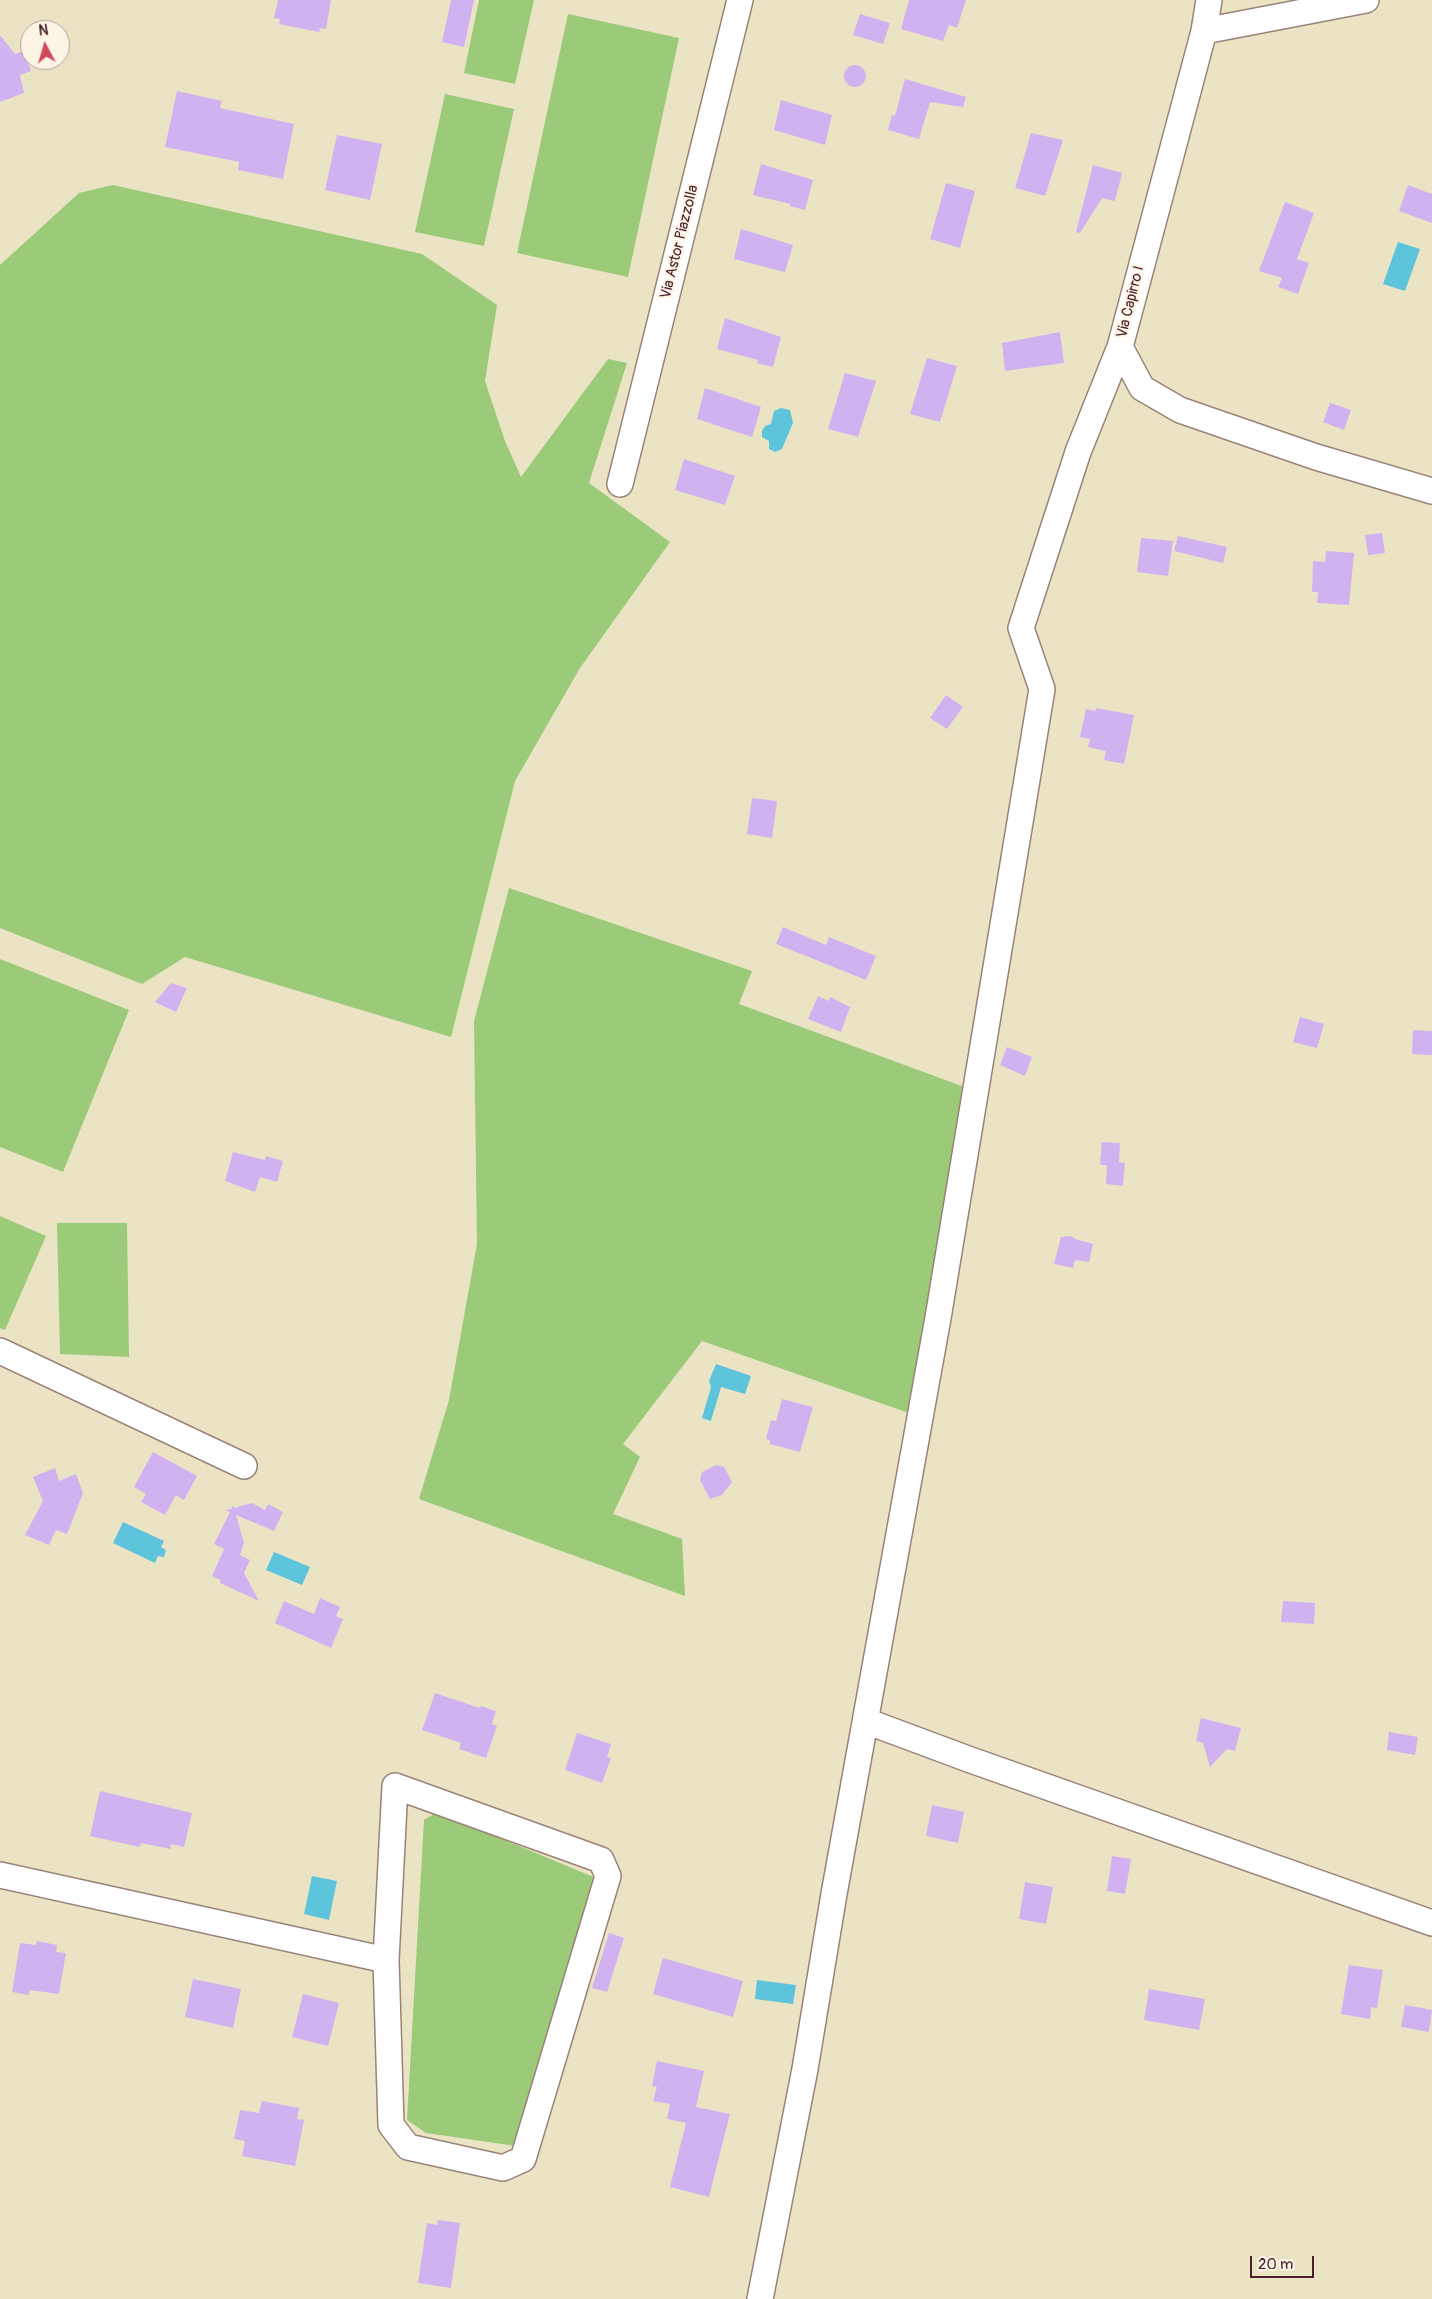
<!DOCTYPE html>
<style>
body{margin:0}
#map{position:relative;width:1432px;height:2299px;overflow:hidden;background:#ebe4c4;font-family:Pangolin,sans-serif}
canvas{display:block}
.north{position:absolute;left:20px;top:20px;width:50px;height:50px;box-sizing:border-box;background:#fcf5e5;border:1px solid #b59f9b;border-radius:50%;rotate:354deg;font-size:14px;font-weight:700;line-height:20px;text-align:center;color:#4a1f2b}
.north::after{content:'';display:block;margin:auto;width:18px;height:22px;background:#d1495b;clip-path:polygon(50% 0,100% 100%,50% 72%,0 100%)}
.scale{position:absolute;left:1250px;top:2256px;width:64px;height:22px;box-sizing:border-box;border:2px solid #4a1f2b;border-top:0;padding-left:6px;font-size:15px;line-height:18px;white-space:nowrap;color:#4a1f2b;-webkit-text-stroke:4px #fcf5e5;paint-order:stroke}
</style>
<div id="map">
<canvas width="1432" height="2299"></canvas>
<div class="north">N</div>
<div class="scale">20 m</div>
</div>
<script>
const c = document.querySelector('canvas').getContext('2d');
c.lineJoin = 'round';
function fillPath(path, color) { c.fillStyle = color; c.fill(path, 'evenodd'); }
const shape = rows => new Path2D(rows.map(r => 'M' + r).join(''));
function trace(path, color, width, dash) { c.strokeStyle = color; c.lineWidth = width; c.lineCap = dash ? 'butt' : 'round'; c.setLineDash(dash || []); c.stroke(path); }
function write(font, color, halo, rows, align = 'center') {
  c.font = font + ' Pangolin,sans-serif'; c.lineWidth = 4.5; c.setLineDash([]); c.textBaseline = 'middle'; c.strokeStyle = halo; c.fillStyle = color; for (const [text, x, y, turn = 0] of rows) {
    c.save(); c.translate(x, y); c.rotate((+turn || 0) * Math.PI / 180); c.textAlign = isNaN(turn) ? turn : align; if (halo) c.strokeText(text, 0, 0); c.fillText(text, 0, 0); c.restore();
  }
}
const green = shape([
 [479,0,534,0,515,84,464,73],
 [568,14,679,38,628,277,517,253],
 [445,94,514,109,484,246,415,232],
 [113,185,422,254,497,305,485,381,505,441,521,477,608,359,627,363,589,483,670,542,580,668,515,781,451,1037,185,957,142,984,0,928,0,265,79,193],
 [509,888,752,971,739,1004,967,1088,909,1413,702,1341,623,1444,640,1457,613,1514,682,1539,685,1596,419,1499,449,1400,477,1244,474,1021],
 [0,959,129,1010,63,1172,0,1147],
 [0,1216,46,1236,5,1330,0,1328],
 [57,1223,127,1223,129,1357,60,1354],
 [437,1812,596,1878,516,2146,426,2133,407,2120,424,1820]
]);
const water = shape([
 [1398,242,1420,249,1405,291,1383,284],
 [781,408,790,410,793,423,782,449,775,452,769,449,769,441,762,437,762,431,765,426,771,424,774,411],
 [716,1364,751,1376,745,1394,721,1387,711,1421,702,1418,711,1387,709,1381],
 [123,1522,164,1541,161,1547,166,1550,164,1557,158,1556,155,1563,113,1543],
 [274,1552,310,1567,302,1585,266,1570],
 [312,1876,337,1881,329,1920,304,1914],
 [757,1980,796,1985,793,2004,755,1999]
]);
const building = shape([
 [278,0,331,0,326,29,320,28,319,32,279,24,280,19,274,18],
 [451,0,474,0,464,47,442,42],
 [909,0,966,0,957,28,949,25,943,41,901,29],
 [860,14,890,23,883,44,853,35],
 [0,35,15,54,24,51,31,71,20,75,24,93,0,102],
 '844 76a11 11 0 1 1 22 0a11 11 0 1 1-22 0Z',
 [905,79,966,97,963,107,930,102,919,139,888,130,892,115,895,116],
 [177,91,222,101,220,108,294,124,283,179,238,170,239,162,165,147],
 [781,100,832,115,825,145,774,130],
 [1031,133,1063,140,1045,196,1015,188],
 [337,135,382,144,370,200,325,190],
 [761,164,813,180,805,210,790,206,790,204,753,195],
 [1093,165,1122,173,1115,201,1102,198,1080,233,1076,232],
 [946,183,975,191,960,248,930,239],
 [1408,185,1432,194,1432,223,1399,211],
 [1285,202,1314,213,1297,259,1309,263,1298,294,1278,287,1282,278,1259,271],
 [741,229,793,245,785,272,734,259],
 [725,318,781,337,773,367,757,363,758,360,717,349],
 [1060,332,1064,363,1005,371,1002,343],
 [927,358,957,366,940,422,910,414],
 [845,373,876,381,858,437,828,429],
 [705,388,761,407,752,437,697,419],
 [1330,403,1351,410,1344,430,1323,422],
 [684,459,735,476,725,505,675,490],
 [1382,533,1385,553,1368,555,1365,535],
 [1178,536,1227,547,1223,563,1174,551],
 [1141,538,1173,541,1168,576,1137,572],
 [1326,551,1354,553,1349,605,1317,603,1318,592,1312,592,1313,561,1325,562],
 [946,695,963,707,947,729,930,718],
 [1096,708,1134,715,1124,764,1104,760,1106,751,1088,747,1090,739,1080,737,1086,709,1095,711],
 [752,798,777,801,772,838,747,834],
 [783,927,826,945,829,937,876,956,866,980,776,944],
 [171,983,187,988,176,1012,155,1002],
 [818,996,829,1001,830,997,850,1007,841,1032,808,1019],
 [1300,1017,1324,1024,1317,1048,1293,1042],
 [1413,1030,1432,1031,1432,1055,1412,1054],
 [1007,1047,1032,1057,1025,1076,1000,1065],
 [1102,1142,1120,1143,1119,1162,1125,1163,1123,1186,1106,1184,1107,1165,1100,1165],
 [233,1152,265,1160,266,1156,283,1161,277,1182,260,1177,255,1192,225,1181],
 [1071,1236,1075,1239,1093,1244,1089,1262,1075,1260,1073,1268,1054,1264,1061,1237],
 [782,1399,813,1407,800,1452,770,1444,770,1440,766,1439,771,1420,776,1421],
 [153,1452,197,1476,184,1500,176,1495,165,1515,141,1502,146,1494,134,1487],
 [716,1465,724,1467,732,1482,722,1495,710,1499,700,1480,702,1472],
 [55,1468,59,1481,76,1474,83,1493,67,1534,56,1530,49,1545,25,1535,43,1501,33,1477],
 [252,1503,265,1510,268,1504,283,1512,274,1531,236,1515,244,1543,240,1555,250,1560,244,1573,259,1601,220,1583,220,1580,212,1576,224,1549,214,1544,230,1512,225,1510,231,1509,233,1505,234,1508],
 [320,1598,340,1607,336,1616,343,1619,331,1648,275,1623,284,1601,314,1614],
 [1283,1601,1315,1603,1314,1624,1281,1622],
 [435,1693,480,1708,481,1706,496,1711,492,1724,497,1726,486,1758,459,1749,461,1743,422,1730],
 [1201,1718,1241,1728,1235,1751,1227,1749,1210,1767,1203,1743,1196,1741],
 [1389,1732,1418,1737,1415,1755,1387,1750],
 [577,1733,611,1744,607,1757,611,1758,602,1783,565,1770],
 [100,1791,192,1813,184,1847,171,1844,170,1849,141,1843,140,1847,90,1836],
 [932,1805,964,1812,958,1843,926,1836],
 [1112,1856,1131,1859,1125,1894,1107,1891],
 [1025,1882,1053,1887,1046,1924,1019,1919],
 [609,1933,624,1938,607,1992,592,1988],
 [37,1941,57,1945,56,1952,66,1953,59,1994,30,1990,29,1995,12,1992,20,1943,36,1945],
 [663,1958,743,1981,733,2017,653,1994],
 [1349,1965,1383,1970,1377,2008,1371,2007,1370,2019,1341,2014],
 [193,1979,241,1989,233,2028,185,2017],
 [1149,1989,1205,1999,1199,2030,1144,2020],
 [303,1994,339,2003,328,2046,292,2037],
 [1405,2005,1432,2010,1429,2032,1401,2027],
 [657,2061,704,2071,696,2107,730,2114,709,2197,670,2187,686,2123,667,2119,670,2104,653,2101,657,2087,652,2086],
 [262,2101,299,2108,297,2119,304,2120,295,2166,242,2156,245,2141,234,2139,240,2110,259,2113],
 [438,2220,460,2223,451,2288,418,2283,427,2223,437,2225]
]);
const street = shape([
 [1209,0,1204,31,1120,347,1142,388,1180,410,1316,457,1432,491],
 [1204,31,1366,0],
 [620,484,740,0],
 [0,1351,244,1466],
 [866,1721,968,1759,1432,1923],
 [395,1786,601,1860,608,1876,523,2159,503,2168,408,2147,391,2125,386,1960,395,1786],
 [0,1875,386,1960],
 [760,2299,805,2069,834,1894,938,1318,1042,689,1021,628,1078,452,1120,347]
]);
const streetNames = [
 ["Via Astor Piazzolla",680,242,-76],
 ["Via Capirro I",1131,302,-76]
];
fillPath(green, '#9bca79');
fillPath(water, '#5ec4dc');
fillPath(building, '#d1b2f1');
trace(street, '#9a8278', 28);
trace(street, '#fff', 25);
write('15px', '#4a1f2b', '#fcf5e5', streetNames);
</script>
